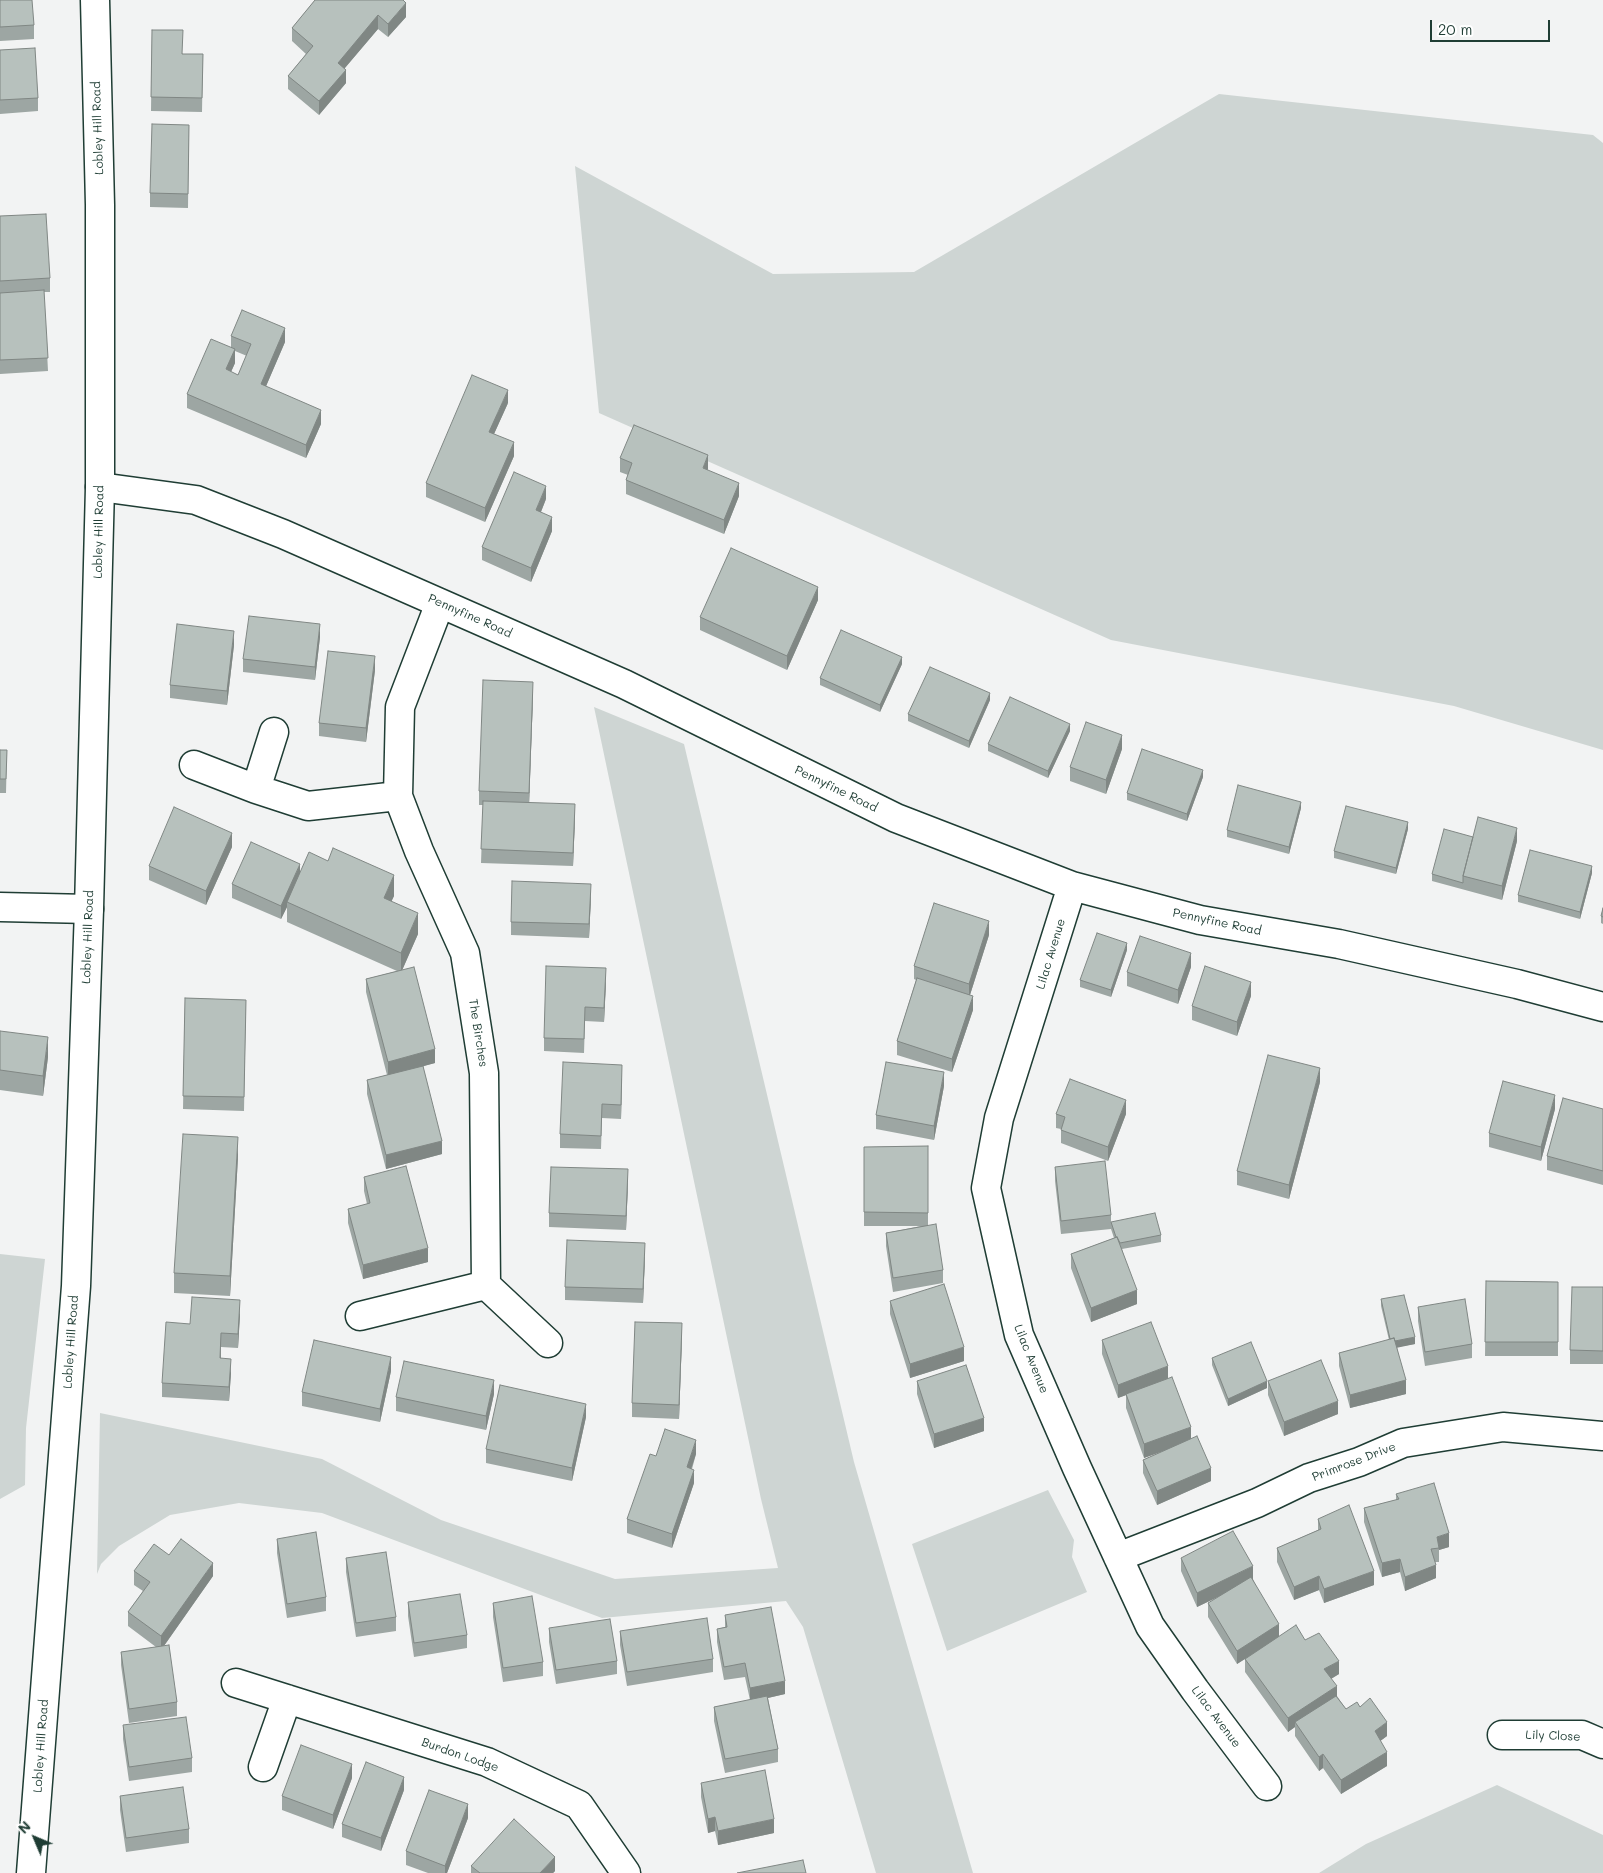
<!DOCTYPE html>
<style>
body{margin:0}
#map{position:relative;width:1603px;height:1873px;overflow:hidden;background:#f2f3f3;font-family:Mali,sans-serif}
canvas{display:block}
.north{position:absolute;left:10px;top:1813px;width:50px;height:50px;-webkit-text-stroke:4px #fff;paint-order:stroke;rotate:315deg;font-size:14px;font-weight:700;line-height:20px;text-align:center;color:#1f3d34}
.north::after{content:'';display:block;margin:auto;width:18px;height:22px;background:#1f3d34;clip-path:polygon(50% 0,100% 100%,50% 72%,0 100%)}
.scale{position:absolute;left:1430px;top:20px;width:120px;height:22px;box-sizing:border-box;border:2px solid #1f3d34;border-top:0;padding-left:6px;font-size:15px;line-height:18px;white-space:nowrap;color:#1f3d34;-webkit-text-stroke:4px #fff;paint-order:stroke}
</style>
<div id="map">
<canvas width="1603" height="1873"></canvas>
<div class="north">N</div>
<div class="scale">20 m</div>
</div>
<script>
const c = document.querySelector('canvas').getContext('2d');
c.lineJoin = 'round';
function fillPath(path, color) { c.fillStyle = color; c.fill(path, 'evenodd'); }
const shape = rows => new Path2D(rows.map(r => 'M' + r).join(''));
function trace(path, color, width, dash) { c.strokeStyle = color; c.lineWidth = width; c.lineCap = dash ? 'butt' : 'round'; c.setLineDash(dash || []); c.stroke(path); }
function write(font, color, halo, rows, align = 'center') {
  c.font = font + ' Mali,sans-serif'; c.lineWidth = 4; c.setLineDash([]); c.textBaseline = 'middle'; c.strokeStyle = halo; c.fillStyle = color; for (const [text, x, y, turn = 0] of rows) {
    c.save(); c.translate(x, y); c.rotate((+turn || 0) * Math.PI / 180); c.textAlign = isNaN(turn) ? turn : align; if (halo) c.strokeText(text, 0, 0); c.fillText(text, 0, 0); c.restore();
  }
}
const green = shape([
 [1219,94,1593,135,1603,143,1603,750,1454,706,1111,640,599,413,575,166,773,274,914,272],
 [594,707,684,744,854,1462,973,1873,876,1873,803,1627,786,1601,602,1618,322,1513,239,1503,170,1515,119,1546,101,1564,97,1574,100,1413,322,1459,441,1520,615,1579,778,1568,761,1499],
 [0,1254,45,1259,26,1428,25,1485,0,1499],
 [1048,1490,1074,1540,1072,1557,1087,1592,947,1651,912,1544],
 [1497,1785,1603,1835,1603,1873,1319,1873,1366,1844]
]);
const minor = shape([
 [100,487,196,500,283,534,624,684,896,818,1072,886,1200,920,1339,944,1517,984,1603,1007],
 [440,603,400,707,398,796,419,851,465,953,484,1073,486,1285],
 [194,765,256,789,274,732],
 [256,789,308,806,398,796],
 [1072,886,999,1118,986,1188,1019,1335,1077,1468,1150,1626,1195,1690,1267,1786],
 [0,907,89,909],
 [360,1316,486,1285,548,1343],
 [1118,1557,1257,1503,1309,1478,1359,1462,1403,1443,1503,1427,1603,1436],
 [236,1683,487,1762,579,1805,626,1873],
 [1502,1735,1582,1735,1603,1744],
 [263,1767,287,1699]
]);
const highway = shape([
 [31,1873,76,1286,89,909,100,487,100,205,95,0]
]);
const wall = shape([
 [0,0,34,25,34,39,0,41],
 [315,0,406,17,388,37,378,29,345,68,346,83,319,115,288,89,288,76,306,54,292,41,292,28],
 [152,30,183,54,203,54,202,112,151,111],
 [0,50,38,98,38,111,0,114],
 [189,125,188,208,150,207,150,193],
 [0,216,50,278,50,292,44,292,48,371,0,374],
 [231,336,285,342,266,386,321,424,306,458,187,408,187,394,231,348],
 [235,351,247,356,238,375,231,372,235,363],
 [508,403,494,434,514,456,485,522,426,497,426,483],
 [620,458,708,469,707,470,739,496,724,534,626,494,626,480,628,475,620,472],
 [546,499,541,512,552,531,531,582,482,560,482,547],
 [818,600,787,670,700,630,700,617],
 [320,637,315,680,243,672,243,659],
 [234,645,227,705,170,698,170,685],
 [902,664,880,712,820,685,820,678],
 [375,670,366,742,319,736,319,723],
 [533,696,529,803,575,818,573,866,481,863,483,805,479,805,479,791],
 [990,700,969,748,908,721,908,714],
 [1070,731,1048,778,988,751,988,744],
 [1122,749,1106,794,1070,781,1070,767],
 [0,750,7,750,6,793,0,793],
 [1203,777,1187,821,1127,800,1127,793],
 [1301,808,1289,854,1227,837,1227,830],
 [1408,829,1396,874,1334,858,1334,851],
 [1517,841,1502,900,1432,881,1432,874],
 [232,847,206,905,149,880,149,866],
 [300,872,394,896,391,901,418,934,402,970,435,1063,423,1066,442,1154,386,1169,367,1094,367,1080,387,1075,366,992,366,979,397,971,287,922,287,907,281,919,232,898,232,884],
 [1592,873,1580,919,1518,902,1518,895],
 [591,897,589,938,511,935,511,922],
 [1603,908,1603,924,1601,923,1601,916],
 [989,935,970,995,973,1010,952,1072,897,1055,897,1041,916,980,914,979,914,966],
 [1127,950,1111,997,1080,987,1080,980],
 [1191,967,1178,1004,1127,986,1127,972],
 [606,982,604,1022,585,1021,584,1053,544,1051,544,1038],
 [1251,996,1237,1036,1192,1020,1192,1006],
 [185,998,246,1000,244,1111,183,1109],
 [0,1031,48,1057,43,1096,0,1090],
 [622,1078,621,1119,602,1118,601,1149,560,1148,560,1134],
 [1320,1082,1289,1199,1237,1185,1237,1171],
 [944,1086,934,1140,876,1129,876,1115],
 [1555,1109,1541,1161,1489,1147,1489,1133],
 [1603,1109,1603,1185,1547,1170,1547,1156],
 [1056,1114,1126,1114,1108,1161,1061,1143,1061,1129,1056,1128],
 [928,1146,928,1225,943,1270,943,1283,893,1292,886,1246,886,1233,921,1226,864,1226,864,1147],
 [238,1157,230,1296,174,1293,174,1273],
 [1055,1167,1111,1215,1111,1222,1161,1235,1161,1242,1122,1249,1137,1304,1091,1322,1071,1268,1071,1254,1114,1238,1111,1229,1061,1234,1055,1181],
 [364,1177,428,1262,363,1279,348,1223,348,1209,367,1204,364,1191],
 [628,1183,626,1230,549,1227,549,1213],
 [645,1257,643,1303,565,1300,565,1287],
 [1486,1281,1558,1282,1558,1356,1485,1356],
 [1603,1287,1603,1364,1570,1364,1570,1350],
 [1381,1299,1415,1344,1397,1347,1406,1394,1350,1408,1339,1366,1339,1353,1389,1340,1381,1306],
 [890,1301,964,1361,910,1378,890,1314],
 [1418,1307,1472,1344,1472,1358,1425,1366,1418,1321],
 [240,1314,238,1348,221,1347,221,1358,231,1373,229,1401,162,1397,162,1383,190,1324],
 [682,1337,679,1419,632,1417,632,1403],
 [1102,1340,1168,1378,1191,1438,1211,1481,1157,1505,1143,1473,1143,1460,1163,1451,1144,1458,1126,1408,1126,1395,1118,1398,1102,1354],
 [1212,1358,1267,1388,1228,1406,1212,1365],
 [391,1371,380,1422,302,1406,302,1392],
 [917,1381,984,1431,934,1448,917,1394],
 [1268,1381,1338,1414,1284,1436,1268,1395],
 [494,1394,486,1430,396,1411,396,1397],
 [586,1417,572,1481,486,1463,486,1449],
 [696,1454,692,1469,694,1483,672,1548,627,1533,627,1519,656,1456],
 [1396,1494,1449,1547,1439,1550,1439,1562,1435,1562,1436,1578,1405,1591,1400,1572,1382,1577,1364,1522,1364,1508,1396,1500],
 [1318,1519,1374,1585,1324,1603,1319,1590,1294,1600,1277,1562,1277,1548,1318,1530],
 [277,1539,326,1597,326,1611,287,1618,277,1553],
 [169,1555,213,1576,164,1646,177,1702,177,1716,129,1723,121,1665,121,1652,156,1647,128,1626,128,1612,143,1591,134,1585,134,1571],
 [346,1558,396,1617,396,1631,356,1637,346,1572],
 [1181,1558,1253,1579,1279,1636,1305,1640,1339,1674,1331,1679,1337,1696,1346,1709,1360,1707,1387,1736,1380,1741,1387,1766,1341,1794,1323,1768,1319,1771,1295,1736,1295,1727,1288,1732,1245,1672,1245,1659,1237,1664,1208,1617,1208,1603,1220,1596,1197,1607,1181,1571],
 [408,1602,467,1635,467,1648,414,1657,408,1616],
 [493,1603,543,1662,543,1676,503,1682,493,1617],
 [725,1615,785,1694,768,1698,778,1749,778,1762,725,1773,714,1721,714,1707,750,1700,745,1677,724,1680,717,1642,717,1629,725,1627],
 [549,1628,617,1661,617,1674,556,1684,549,1642],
 [620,1631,713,1659,713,1672,627,1686,620,1645],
 [123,1725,192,1758,192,1772,129,1781,123,1739],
 [352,1778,333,1829,282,1810,282,1796],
 [701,1783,774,1833,718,1845,715,1831,708,1833,701,1797],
 [404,1790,381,1851,342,1837,342,1824],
 [120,1796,189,1829,189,1843,126,1852,120,1810],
 [468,1818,447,1873,428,1873,406,1865,406,1851],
 [471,1866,555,1871,553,1873,471,1873]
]);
const shadedWall = shape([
 [406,3,406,17,388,37,388,24],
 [378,15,378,29,338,76,338,63],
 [346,70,346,83,319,115,319,101],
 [285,328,285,342,261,398,261,384],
 [235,349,235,363,226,383,226,369],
 [508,390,508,403,489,445,489,432],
 [321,410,321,424,306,458,306,445],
 [514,442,514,456,485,522,485,508],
 [708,455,708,469,703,482,703,468],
 [739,483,739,496,724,534,724,520],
 [546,486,546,499,536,524,536,510],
 [552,517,552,531,531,582,531,568],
 [818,587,818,600,787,670,787,656],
 [320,624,320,637,315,680,315,667],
 [234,631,234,645,227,705,227,691],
 [375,656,375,670,366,742,366,728],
 [902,657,902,664,880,712,880,705],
 [533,682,533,696,529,807,529,793],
 [990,693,990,700,969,748,969,741],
 [1070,724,1070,731,1048,778,1048,771],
 [1122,735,1122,749,1106,794,1106,780],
 [1203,770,1203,777,1187,821,1187,814],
 [1301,802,1301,808,1289,854,1289,847],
 [575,804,575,818,573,866,573,853],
 [1408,822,1408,829,1396,874,1396,868],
 [1517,828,1517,841,1502,900,1502,886],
 [232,833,232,847,206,905,206,891],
 [300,864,300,878,287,902,287,907,281,919,281,906],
 [1592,866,1592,873,1580,919,1580,912],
 [394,875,394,896,384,918,384,898],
 [591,884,591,897,589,938,589,924],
 [418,913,418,934,401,973,401,953],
 [989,921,989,935,969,998,969,984],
 [1127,943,1127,950,1111,997,1111,990],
 [1191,953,1191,967,1178,1004,1178,990],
 [606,968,606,982,604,1022,604,1008],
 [1251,982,1251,996,1237,1036,1237,1022],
 [973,996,973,1010,952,1072,952,1059],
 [48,1037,48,1057,43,1096,43,1076],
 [435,1049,435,1063,388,1076,388,1062],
 [622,1065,622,1078,621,1119,621,1105],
 [1320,1068,1320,1082,1289,1199,1289,1185],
 [944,1072,944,1086,934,1140,934,1126],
 [1555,1095,1555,1109,1541,1161,1541,1147],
 [1126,1100,1126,1114,1108,1161,1108,1147],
 [238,1137,238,1157,230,1296,230,1276],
 [442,1141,442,1154,386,1169,386,1155],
 [628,1169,628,1183,626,1230,626,1216],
 [645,1243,645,1257,643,1303,643,1289],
 [428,1248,428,1262,363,1279,363,1265],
 [1137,1290,1137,1304,1091,1322,1091,1308],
 [240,1300,240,1314,238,1348,238,1334],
 [682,1323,682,1337,679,1419,679,1405],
 [221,1333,221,1347,220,1371,220,1358],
 [1415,1337,1415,1344,1391,1349,1391,1342],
 [964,1347,964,1361,910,1378,910,1364],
 [391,1357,391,1371,380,1422,380,1409],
 [231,1359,231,1373,229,1401,229,1387],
 [1168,1366,1168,1380,1118,1398,1118,1385],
 [494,1380,494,1394,486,1430,486,1416],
 [1406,1380,1406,1394,1350,1408,1350,1395],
 [1267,1381,1267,1388,1228,1406,1228,1399],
 [1338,1401,1338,1414,1284,1436,1284,1422],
 [586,1404,586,1417,572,1481,572,1468],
 [984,1418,984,1431,934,1448,934,1434],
 [1191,1427,1191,1441,1144,1458,1144,1444],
 [696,1440,696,1454,687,1481,687,1467],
 [1211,1468,1211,1481,1157,1505,1157,1491],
 [694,1470,694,1483,672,1548,672,1534],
 [1449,1533,1449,1547,1439,1550,1437,1537],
 [1400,1559,1400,1572,1382,1577,1382,1563],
 [213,1563,213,1576,161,1650,161,1636],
 [1436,1565,1436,1578,1405,1591,1405,1577],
 [1253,1566,1253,1580,1197,1607,1197,1593],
 [1374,1571,1374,1585,1324,1603,1324,1589],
 [1319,1576,1319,1590,1294,1600,1294,1587],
 [1279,1624,1279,1637,1237,1664,1237,1651],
 [1339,1661,1339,1674,1324,1683,1324,1669],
 [785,1681,785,1694,750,1702,750,1688],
 [1337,1686,1337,1700,1295,1722,1295,1727,1288,1732,1288,1718],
 [1387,1722,1387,1736,1375,1745,1375,1731],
 [1387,1752,1387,1766,1341,1794,1341,1780],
 [1323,1754,1323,1768,1319,1771,1319,1757],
 [352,1764,352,1778,333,1829,333,1815],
 [404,1777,404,1790,381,1851,381,1838],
 [468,1804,468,1818,447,1873,445,1873,445,1866],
 [715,1817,715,1831,708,1833,708,1819],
 [774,1819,774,1833,718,1845,718,1831],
 [555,1857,555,1871,553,1873,540,1873]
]);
const building = shape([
 [0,0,32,0,34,25,0,27,0,0],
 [315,0,403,0,406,3,388,24,378,15,338,63,346,70,319,101,288,76,313,46,292,28,315,0],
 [152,30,183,30,182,54,203,54,202,98,151,97,152,30],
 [35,48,38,98,0,100,0,50,35,48],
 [152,124,189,125,188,194,150,193,152,124],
 [46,214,50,278,0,281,0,216,46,214],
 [44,290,48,358,0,360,0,293,44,290],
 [242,310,285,328,261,384,321,410,306,445,187,394,211,339,235,349,226,369,238,375,251,344,231,336,242,310],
 [472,375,508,390,489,432,514,442,485,508,426,483,472,375],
 [634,425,708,455,703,468,739,483,724,520,626,480,632,463,620,458,634,425],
 [514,472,546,486,536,510,552,517,531,568,482,547,514,472],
 [731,548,818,587,787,656,700,617,731,548],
 [249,616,320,624,315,667,243,659,249,616],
 [177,624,234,631,227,691,170,685,177,624],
 [841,630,902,657,880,705,820,678,841,630],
 [328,651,375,656,366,728,319,723,328,651],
 [930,667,990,693,969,741,908,714,930,667],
 [483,680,533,682,529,793,479,791,483,680],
 [1010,697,1070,724,1048,771,988,744,1010,697],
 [1086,722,1122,735,1106,780,1070,767,1086,722],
 [1142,749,1203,770,1187,814,1127,793,1142,749],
 [0,750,7,750,6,779,0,779,0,750],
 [1238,785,1301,802,1289,847,1227,830,1238,785],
 [483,801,575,804,573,853,481,849,483,801],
 [1346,806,1408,822,1396,868,1334,851,1346,806],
 [174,807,232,833,206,891,149,866,174,807],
 [1478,817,1517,828,1502,886,1463,876,1478,817],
 [1444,829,1473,837,1463,876,1463,883,1432,874,1444,829],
 [251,842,300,864,281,906,232,884,251,842],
 [333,848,394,875,384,898,418,913,401,953,287,902,309,852,328,861,333,848],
 [1530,850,1592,866,1580,912,1518,895,1530,850],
 [512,881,591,884,589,924,511,922,512,881],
 [934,903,989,921,969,984,914,966,934,903],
 [1603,908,1603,917,1601,916,1603,908],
 [1097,933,1127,943,1111,990,1080,980,1097,933],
 [1140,936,1191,953,1178,990,1127,972,1140,936],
 [546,966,606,968,604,1008,585,1007,584,1039,544,1038,546,966],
 [1205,966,1251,982,1237,1022,1192,1006,1205,966],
 [414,967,435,1049,388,1062,366,979,414,967],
 [917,978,973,996,952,1059,897,1041,917,978],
 [185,998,246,1000,244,1097,183,1096,185,998],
 [0,1031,48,1037,43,1076,0,1070,0,1031],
 [1268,1055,1320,1068,1289,1185,1237,1171,1268,1055],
 [563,1062,622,1065,621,1105,602,1104,601,1136,560,1134,563,1062],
 [886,1062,944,1072,934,1126,876,1115,886,1062],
 [423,1066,442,1141,386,1155,367,1080,423,1066],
 [1070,1079,1126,1100,1108,1147,1061,1130,1065,1117,1056,1114,1070,1079],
 [1503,1081,1555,1095,1541,1147,1489,1133,1503,1081],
 [1563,1098,1603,1109,1603,1171,1547,1156,1563,1098],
 [183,1134,238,1137,230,1276,174,1273,183,1134],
 [928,1146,928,1213,864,1212,864,1147,928,1146],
 [1105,1161,1111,1215,1061,1221,1055,1167,1105,1161],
 [406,1166,428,1248,363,1265,348,1209,370,1203,364,1177,406,1166],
 [551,1167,628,1169,626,1216,549,1213,551,1167],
 [1155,1213,1161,1235,1120,1243,1117,1237,1116,1237,1111,1222,1155,1213],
 [936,1224,943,1270,893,1278,886,1233,936,1224],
 [1117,1237,1137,1290,1091,1308,1071,1254,1117,1237],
 [567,1240,645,1243,643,1289,565,1287,567,1240],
 [1486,1281,1558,1282,1558,1342,1485,1342,1486,1281],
 [944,1284,964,1347,910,1364,890,1301,944,1284],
 [1572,1287,1603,1287,1603,1351,1570,1350,1572,1287],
 [1404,1295,1415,1337,1395,1341,1394,1338,1390,1339,1381,1299,1404,1295],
 [192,1297,240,1300,238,1334,221,1333,220,1358,231,1359,229,1387,162,1383,166,1322,190,1324,192,1297],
 [1465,1299,1472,1344,1425,1352,1418,1307,1465,1299],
 [635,1322,682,1323,679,1405,632,1403,635,1322],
 [1151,1322,1168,1366,1118,1385,1102,1340,1151,1322],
 [1394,1338,1406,1380,1350,1395,1339,1353,1394,1338],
 [314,1340,391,1357,380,1409,302,1392,314,1340],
 [1251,1342,1267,1381,1228,1399,1212,1358,1251,1342],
 [1321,1360,1338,1401,1284,1422,1268,1381,1321,1360],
 [404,1361,494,1380,486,1416,396,1397,404,1361],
 [966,1365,984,1418,934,1434,917,1381,966,1365],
 [1172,1377,1191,1427,1144,1444,1126,1394,1172,1377],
 [500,1385,586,1404,572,1468,486,1449,500,1385],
 [665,1429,696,1440,687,1467,694,1470,672,1534,627,1519,650,1454,656,1456,665,1429],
 [1197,1436,1211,1468,1157,1491,1143,1460,1197,1436],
 [1434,1483,1449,1533,1437,1537,1439,1548,1431,1549,1436,1565,1405,1577,1400,1559,1382,1563,1364,1508,1399,1499,1396,1494,1434,1483],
 [1349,1505,1374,1571,1324,1589,1319,1576,1294,1587,1277,1548,1321,1529,1318,1519,1349,1505],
 [1233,1531,1253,1566,1197,1593,1181,1558,1233,1531],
 [316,1532,326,1597,287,1604,277,1539,316,1532],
 [181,1539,213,1563,161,1636,128,1612,150,1582,134,1571,154,1544,169,1555,181,1539],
 [386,1552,396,1617,356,1623,346,1558,386,1552],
 [1251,1577,1279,1624,1237,1651,1208,1603,1251,1577],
 [460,1594,467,1635,414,1643,408,1602,460,1594],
 [532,1596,543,1662,503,1668,493,1603,532,1596],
 [771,1607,785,1681,750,1688,745,1663,724,1667,717,1629,727,1627,725,1615,771,1607],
 [707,1618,713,1659,627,1672,620,1631,707,1618],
 [610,1619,617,1661,556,1670,549,1628,610,1619],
 [1296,1625,1305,1640,1319,1633,1339,1661,1324,1669,1337,1686,1288,1718,1245,1659,1296,1625],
 [169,1645,177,1702,129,1709,121,1652,169,1645],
 [767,1696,778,1749,725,1759,714,1707,767,1696],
 [1336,1696,1346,1709,1357,1702,1360,1707,1370,1698,1387,1722,1375,1731,1387,1752,1341,1780,1323,1754,1319,1757,1295,1722,1336,1696],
 [186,1717,192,1758,129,1767,123,1725,186,1717],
 [301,1745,352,1764,333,1815,282,1796,301,1745],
 [366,1762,404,1777,381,1838,342,1824,366,1762],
 [765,1770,774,1819,718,1831,715,1817,708,1819,701,1783,765,1770],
 [183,1787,189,1829,126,1838,120,1796,183,1787],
 [429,1790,468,1804,445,1866,406,1851,429,1790],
 [514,1819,555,1857,540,1873,480,1873,471,1866,514,1819],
 [803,1860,806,1873,737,1873,803,1860]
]);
const streetNames = [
 ["Lobley Hill Road",98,128,-92],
 ["Lobley Hill Road",99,532,-89],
 ["Pennyfine Road",470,616,24],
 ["Pennyfine Road",836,789,26],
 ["Pennyfine Road",1217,922,12],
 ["Lobley Hill Road",88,937,-88],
 ["Lilac Avenue",1051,954,-73],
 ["The Birches",478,1033,81],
 ["Lobley Hill Road",71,1342,-86],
 ["Lilac Avenue",1031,1359,68],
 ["Primrose Drive",1354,1462,-21],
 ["Lilac Avenue",1216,1717,53],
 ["Lily Close",1553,1736,2],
 ["Lobley Hill Road",41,1746,-86],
 ["Burdon Lodge",460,1755,19]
];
fillPath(green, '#ced5d3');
trace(minor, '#1f3d34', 31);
trace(highway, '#1f3d34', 31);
trace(minor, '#fff', 28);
trace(highway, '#fff', 28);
fillPath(wall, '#9da6a3');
fillPath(shadedWall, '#808784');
fillPath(building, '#b7c1bd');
trace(building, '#808784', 1);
write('12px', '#1f3d34', '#fff', streetNames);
</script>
